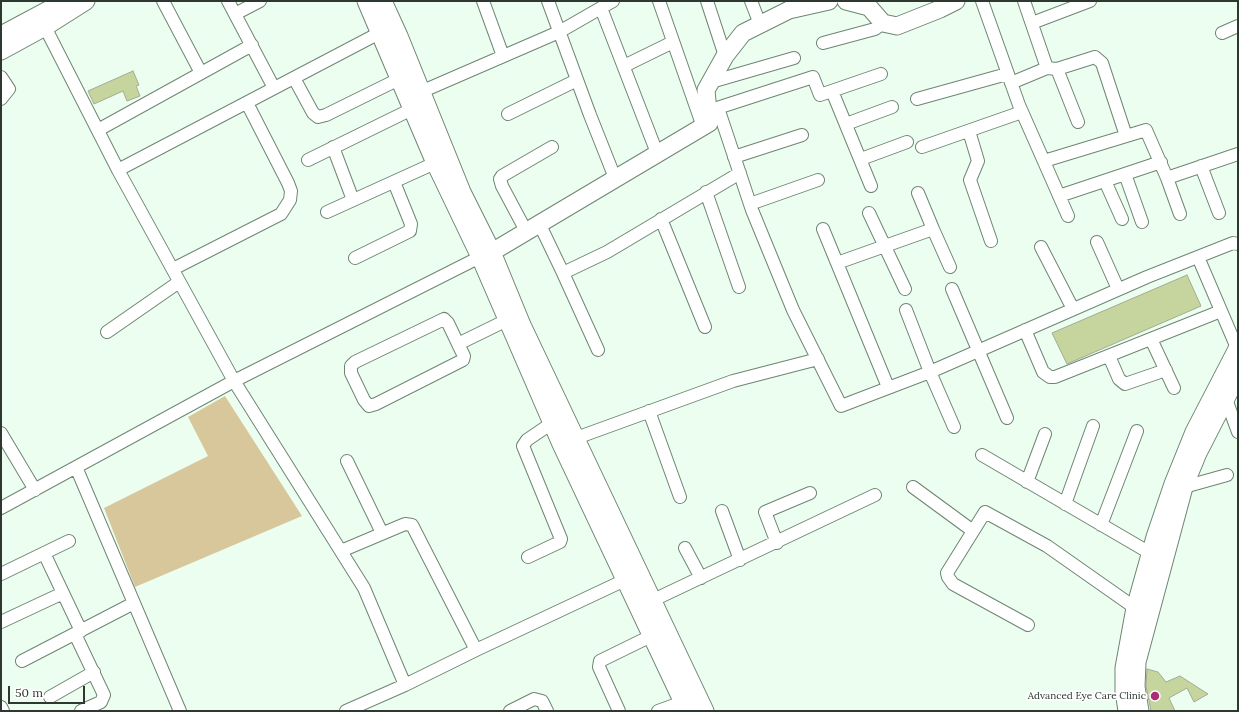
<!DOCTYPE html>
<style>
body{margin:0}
#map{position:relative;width:1239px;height:712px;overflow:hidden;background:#ebfeef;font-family:Lora,serif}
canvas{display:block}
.frame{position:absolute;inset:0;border:2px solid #2e3831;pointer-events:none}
.scale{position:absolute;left:8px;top:686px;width:77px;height:18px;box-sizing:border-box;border:2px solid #2e3831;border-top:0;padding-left:5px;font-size:12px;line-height:14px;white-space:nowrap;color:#2e3831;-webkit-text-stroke:3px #fff;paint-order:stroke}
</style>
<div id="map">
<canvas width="1239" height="712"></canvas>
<div class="frame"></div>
<div class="scale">50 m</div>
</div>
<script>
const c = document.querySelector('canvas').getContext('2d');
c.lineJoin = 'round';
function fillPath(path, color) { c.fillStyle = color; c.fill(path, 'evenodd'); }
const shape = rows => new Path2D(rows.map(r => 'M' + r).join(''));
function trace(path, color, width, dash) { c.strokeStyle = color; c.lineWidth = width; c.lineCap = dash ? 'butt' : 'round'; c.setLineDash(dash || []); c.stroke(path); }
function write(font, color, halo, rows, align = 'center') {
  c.font = font + ' Lora,serif'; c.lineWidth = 3.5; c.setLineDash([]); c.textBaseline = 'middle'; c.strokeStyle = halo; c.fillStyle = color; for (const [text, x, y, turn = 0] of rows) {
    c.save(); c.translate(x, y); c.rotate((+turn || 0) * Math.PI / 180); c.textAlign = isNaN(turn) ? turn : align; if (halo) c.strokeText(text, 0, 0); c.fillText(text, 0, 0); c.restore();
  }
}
const green = shape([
 [225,396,302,516,135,587,104,508,208,456,188,417]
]);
const building = shape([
 [133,71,139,85,136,86,140,96,127,101,123,91,94,104,88,91,133,71],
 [1187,275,1201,306,1067,364,1052,333,1187,275],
 [1147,669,1158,672,1166,682,1180,676,1208,694,1194,702,1187,688,1169,698,1175,711,1151,711,1146,686,1147,669]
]);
const street = shape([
 [163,1,201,73],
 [228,1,274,88],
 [483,1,503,56],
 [548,1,590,115,615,178],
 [659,1,703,127],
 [707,1,725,56],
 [751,1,760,24],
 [982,1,1019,105,1068,216],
 [1024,1,1047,68],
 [601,8,657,153],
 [235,14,260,1],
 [1032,23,1090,1],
 [45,27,118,170,234,381,364,588,405,685],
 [1222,33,1238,26],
 [823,43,875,29,883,23],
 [624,66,673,42],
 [1057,69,1078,122],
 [1,77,9,89,1,99],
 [294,78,313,113,318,117,326,115,399,79],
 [711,82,794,58],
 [1011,83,1047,68,1057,69,1095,57,1102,63,1126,136],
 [832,91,871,186],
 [416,94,559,32,613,1],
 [917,99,1007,74],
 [718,108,752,210,793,310,841,406,930,372,1147,277,1233,243,1238,244],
 [711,110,813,77,820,95,881,74],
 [508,114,577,80],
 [846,124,892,107],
 [98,130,252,45],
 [969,131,978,161,970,180,991,241],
 [333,147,353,200],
 [922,147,1022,112],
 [734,157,802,135],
 [861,159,907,142],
 [308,160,412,109],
 [1044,161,1146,130,1167,178,1238,154],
 [1201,166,1219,213],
 [118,170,387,29],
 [1125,174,1142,222],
 [1167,178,1180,214],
 [1105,181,1122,219],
 [706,192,739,287],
 [918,193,933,229],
 [1059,196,1161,162],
 [750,204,818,180],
 [327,212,435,163],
 [869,213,905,289],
 [661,219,705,327],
 [539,223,563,273,607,252,740,173],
 [823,229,888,387],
 [526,231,502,186,500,179,502,176,552,147],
 [1097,242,1118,289],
 [1041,247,1073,309],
 [1198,257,1237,348],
 [355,258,410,231,411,224,394,182],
 [837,263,933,229,950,267],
 [173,269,281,214,290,200,291,191,288,183,247,103],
 [563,273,598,350],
 [952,289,1007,418],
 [906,310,930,372,954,427],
 [1025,330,1043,372,1050,377,1055,377,1221,311],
 [107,332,179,282],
 [1151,339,1174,388],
 [458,344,448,323,444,319,355,362,351,366,351,373,364,400,369,406,376,404,463,360,464,356,458,344,507,320],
 [1109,356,1119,379,1125,384,1166,370],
 [1226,399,1238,432],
 [649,411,680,497],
 [1,433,35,490],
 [568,441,733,381,818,359],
 [982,455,1150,553],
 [347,461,382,533],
 [76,467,180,711],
 [1027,482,1045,434],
 [913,487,973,531],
 [1184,487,1227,475],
 [1065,504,1093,426],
 [1,508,234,381,480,257],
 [722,511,740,560],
 [1101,525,1137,431],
 [777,543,765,512,810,493],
 [685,548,701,578],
 [341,551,405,524,412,525,476,650,405,685,346,711],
 [44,553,81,631],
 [528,557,560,542,561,539,523,446,527,440,552,423],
 [1,574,69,541],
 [647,603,875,495],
 [1,622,63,593],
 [1028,625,953,584,948,577,947,573,985,512,1047,546,1141,612],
 [75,634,104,695,101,702,81,711],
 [476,650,625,580],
 [22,661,134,603],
 [50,697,94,672],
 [1,707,3,711],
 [510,711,534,699,542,701,547,711],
 [619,711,599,667,600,661,651,636],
 [658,711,683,702]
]);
const secondary = shape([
 [366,1,435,163,480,257,561,444,687,711],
 [383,1,399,36,462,192,492,252,522,325,705,711],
 [846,1,869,7,883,23,897,26,940,9,956,1],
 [1,35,65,1],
 [1,51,45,27,86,1],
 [481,256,492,252,709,123,706,90,725,56,743,33,789,10,829,1],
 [1127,711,1124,691,1124,668,1135,608,1155,537,1173,484,1194,432,1238,347],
 [1140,711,1136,687,1137,662,1184,487,1198,453,1238,375]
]);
const markers = [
 [1155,696,5,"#ae2a74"]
];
const poiNames = [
 ["Advanced Eye Care Clinic",1146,696]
];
fillPath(green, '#d9c79c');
fillPath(building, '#c5d59d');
trace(building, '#a4ab93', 1);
trace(street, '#6f8574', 14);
trace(secondary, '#6f8574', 19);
trace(street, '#fff', 12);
trace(secondary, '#fff', 17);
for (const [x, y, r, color] of markers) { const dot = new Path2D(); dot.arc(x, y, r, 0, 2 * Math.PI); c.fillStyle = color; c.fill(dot); trace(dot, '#fff', 1.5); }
write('10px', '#2e3831', '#fff', poiNames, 'right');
</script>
